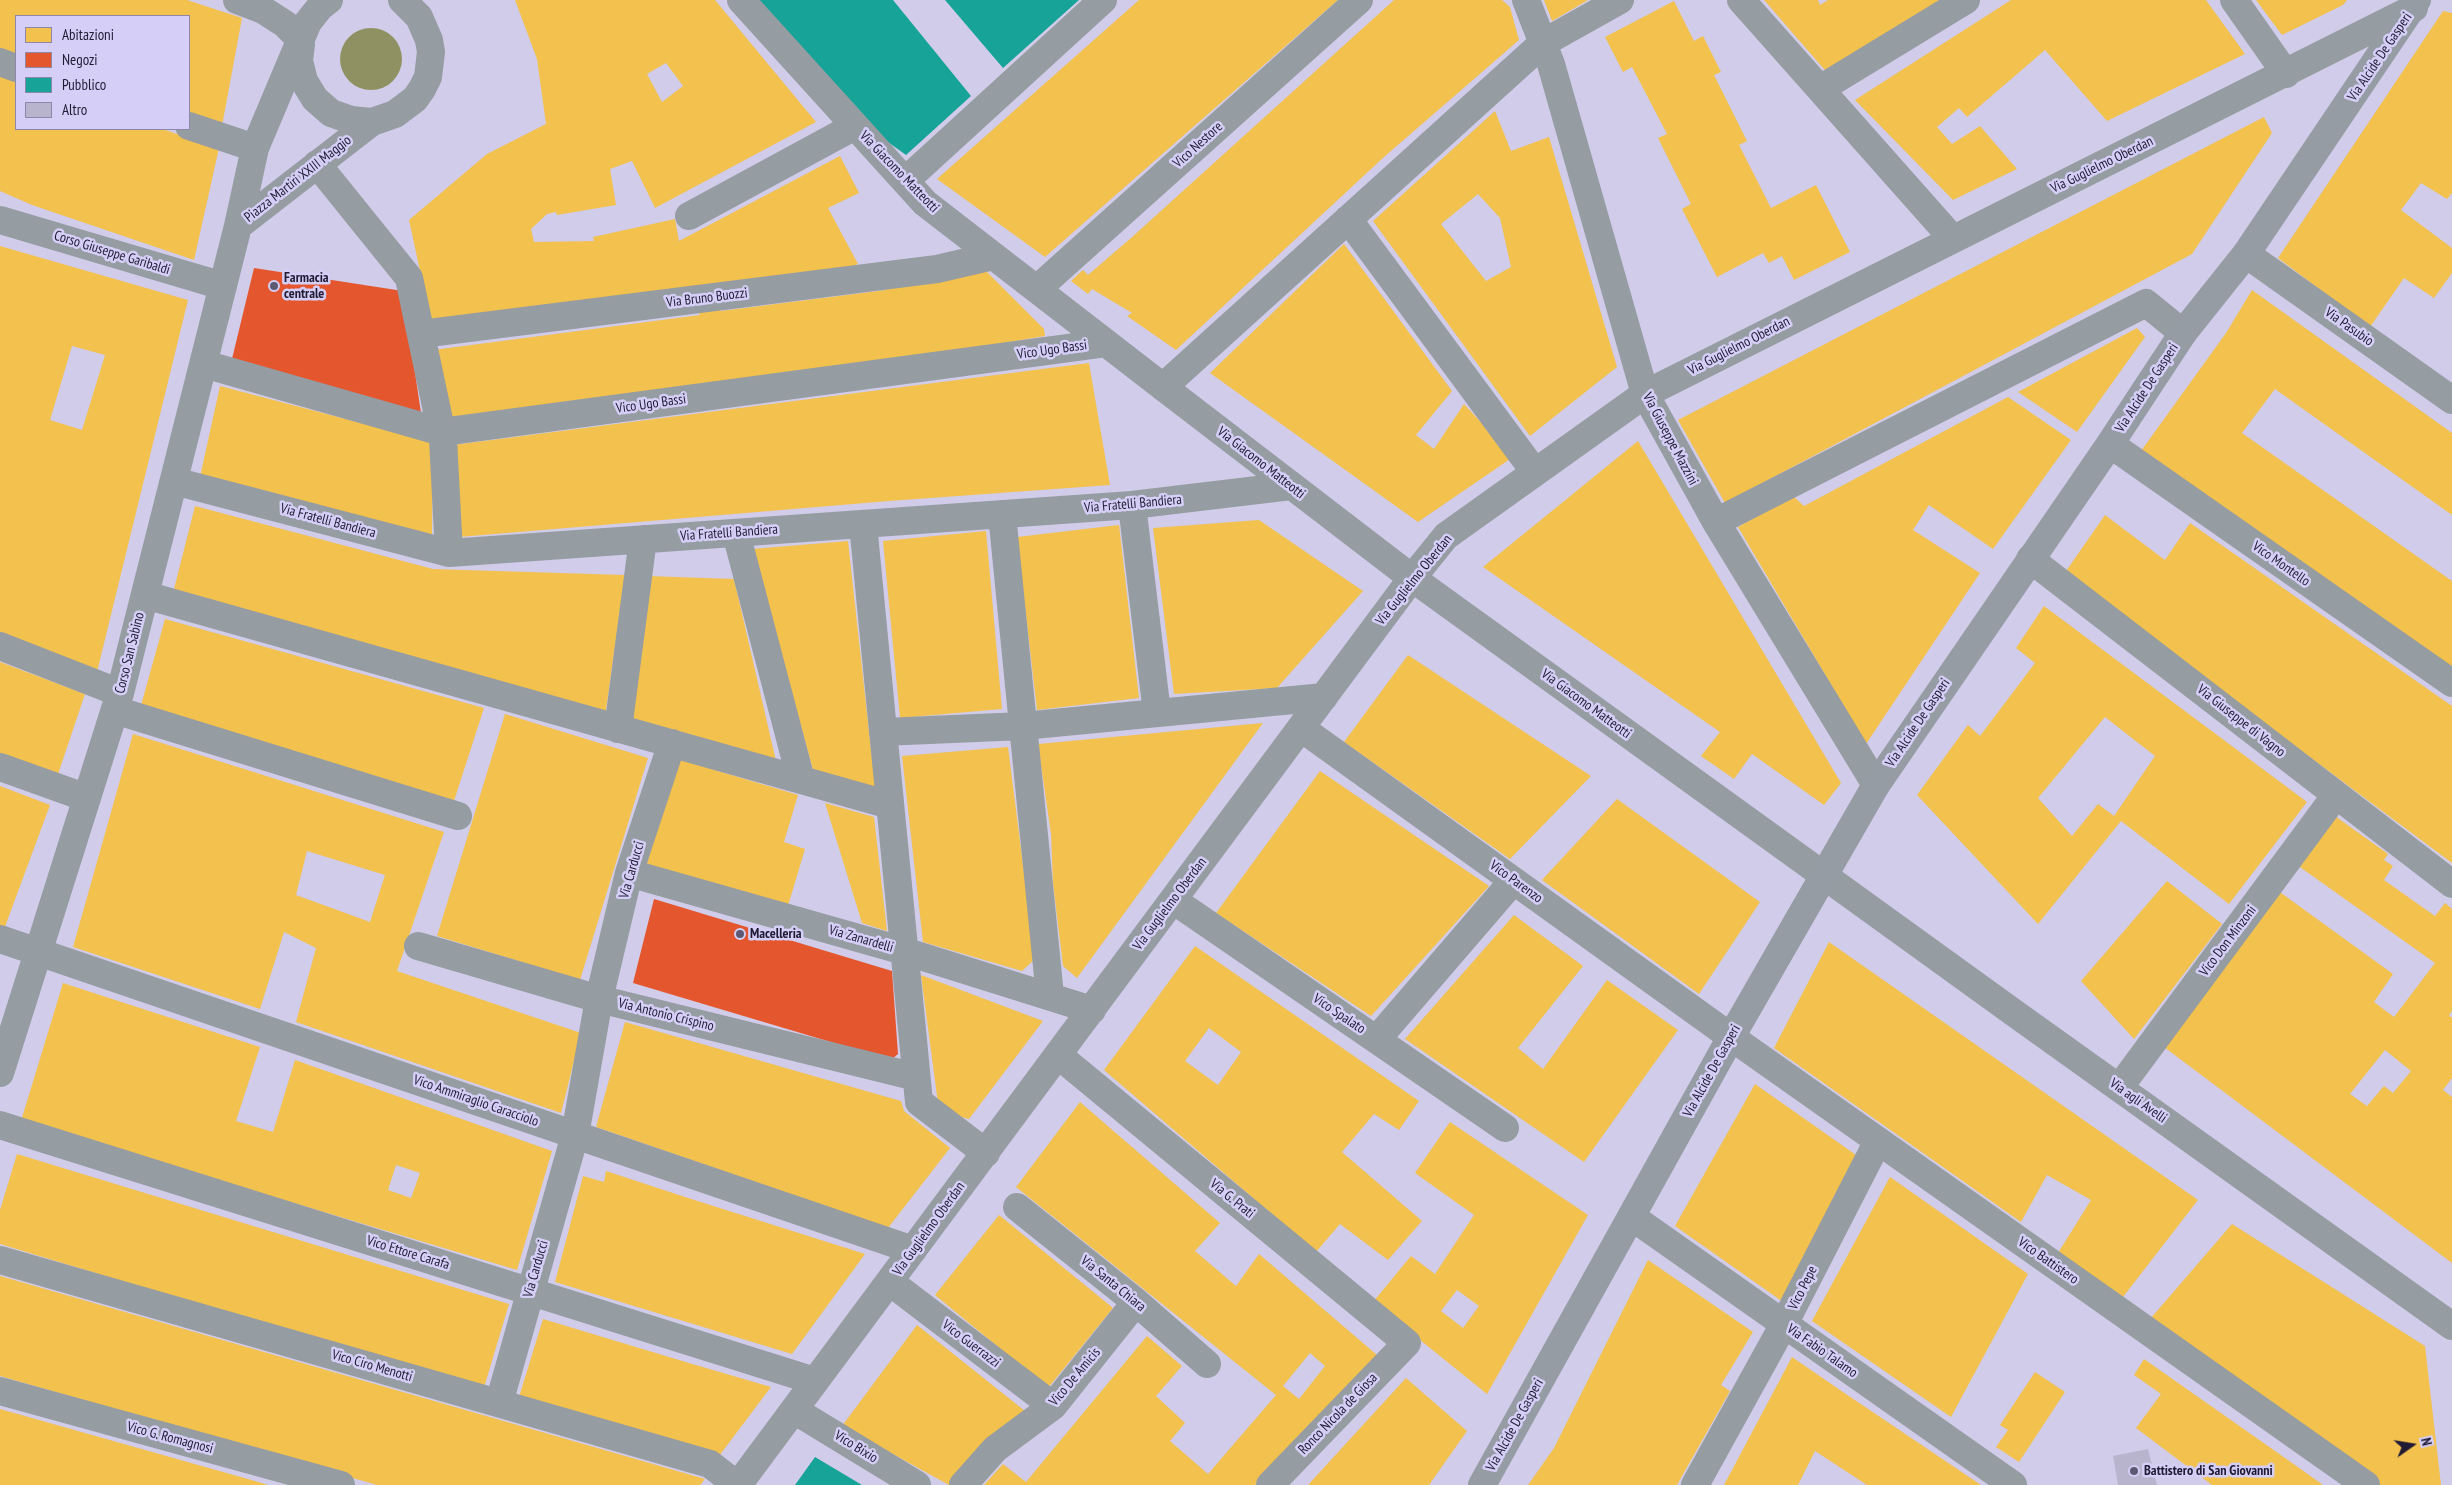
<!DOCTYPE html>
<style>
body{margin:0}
#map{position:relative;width:2452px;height:1485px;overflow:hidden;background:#d1cce9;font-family:"PT Sans Narrow",sans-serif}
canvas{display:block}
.legend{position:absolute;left:15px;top:15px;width:175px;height:115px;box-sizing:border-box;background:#d5cff7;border:1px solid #8d87a9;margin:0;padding:6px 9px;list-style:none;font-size:15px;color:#201b33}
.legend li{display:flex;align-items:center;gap:10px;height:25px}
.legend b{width:25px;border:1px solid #8d87a9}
.north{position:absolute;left:2387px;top:1420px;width:50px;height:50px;-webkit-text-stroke:4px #d5cff7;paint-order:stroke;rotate:77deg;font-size:14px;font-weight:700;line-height:20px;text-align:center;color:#201b33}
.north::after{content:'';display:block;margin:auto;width:18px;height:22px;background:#201b33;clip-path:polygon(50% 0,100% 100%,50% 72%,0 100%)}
</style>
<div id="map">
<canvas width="2452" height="1485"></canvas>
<ul class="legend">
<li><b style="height:14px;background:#f2c14e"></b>Abitazioni</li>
<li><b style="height:14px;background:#e4572e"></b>Negozi</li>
<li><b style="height:14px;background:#17a398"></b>Pubblico</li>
<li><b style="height:14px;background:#b8b4cd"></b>Altro</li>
</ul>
<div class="north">N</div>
</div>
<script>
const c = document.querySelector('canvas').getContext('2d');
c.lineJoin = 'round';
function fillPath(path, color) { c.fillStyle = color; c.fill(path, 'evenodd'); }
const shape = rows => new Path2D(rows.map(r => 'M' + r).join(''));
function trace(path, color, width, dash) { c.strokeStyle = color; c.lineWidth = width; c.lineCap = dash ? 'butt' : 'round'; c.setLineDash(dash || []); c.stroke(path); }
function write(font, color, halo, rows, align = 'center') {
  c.font = font + ' "PT Sans Narrow",sans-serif'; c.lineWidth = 5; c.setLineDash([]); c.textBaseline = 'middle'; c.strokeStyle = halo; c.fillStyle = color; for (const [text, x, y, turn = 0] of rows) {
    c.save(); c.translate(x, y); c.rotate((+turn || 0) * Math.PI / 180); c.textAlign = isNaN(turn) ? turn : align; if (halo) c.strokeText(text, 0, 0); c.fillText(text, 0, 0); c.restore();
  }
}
const water = shape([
 '340 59a31 31 0 1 1 62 0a31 31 0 1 1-62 0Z'
]);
const homes = shape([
 [0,0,187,0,242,18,222,126,189,115,189,16,16,16,16,56,0,50],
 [515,0,715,0,816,122,655,208,632,161,610,169,616,205,557,215,556,212,547,214,531,229,534,242,594,241,593,237,675,219,679,241,840,156,859,193,828,208,858,264,845,269,432,326,409,220,487,154,546,124,537,59],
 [666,63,683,86,662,102,647,74],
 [1139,0,1338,0,1045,257,937,179],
 [1394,0,1502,0,1510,7,1519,40,1384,157,1176,350,1127,316,1132,313,1092,289,1088,294,1071,281,1083,270,1088,275,1131,238],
 [1544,0,1588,0,1552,21],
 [1764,0,1818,0,1820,5,1828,0,1949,0,1830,76],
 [2011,0,2206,0,2245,54,2107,121,2045,50,1967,117,1959,108,1937,127,1952,144,1980,126,2017,169,1953,200,1855,100],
 [2256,0,2347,0,2343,5,2282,35],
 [1674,1,1694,41,1703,36,1721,72,1714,75,1747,141,1739,145,1771,208,1816,185,1850,252,1794,280,1782,256,1769,263,1763,253,1717,277,1682,209,1691,204,1658,138,1667,134,1632,67,1623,72,1605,37],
 [2443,11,2452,13,2452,193,2447,199,2421,183,2401,210,2452,248,2452,273,2434,298,2404,278,2370,327,2278,258],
 [0,74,16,80,16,129,162,129,219,148,194,260,32,205,0,191],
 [1495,111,1511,151,1549,137,1617,367,1530,436,1373,221],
 [1478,194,1500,218,1511,267,1486,281,1441,224],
 [2264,117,2272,133,2192,254,1725,503,1678,420],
 [1344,244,1452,391,1416,435,1434,449,1464,404,1513,457,1418,522,1210,373],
 [0,246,188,300,97,672,0,636],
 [72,346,105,355,82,430,50,420],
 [984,269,1044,329,1045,336,775,381,448,421,433,350,700,315,698,312,720,308,721,311,886,290,886,284],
 [2252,290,2452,433,2452,515,2275,389,2242,433,2452,581,2452,667,2141,451,2226,333],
 [2137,328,2145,337,2077,432,2018,392],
 [1089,363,1110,485,889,501,459,537,453,445],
 [220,386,433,442,432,537,200,477],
 [2008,397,2071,440,1993,549,1929,505,1913,530,1980,573,1866,744,1738,527,1793,496,1804,506],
 [1638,441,1841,783,1824,805,1752,754,1734,779,1701,756,1720,732,1483,567],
 [195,506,433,569,625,575,605,717,173,593],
 [2105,515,2165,560,2190,523,2452,706,2452,863,2064,574],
 [1259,520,1363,591,1277,688,1174,694,1153,528],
 [1119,525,1139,698,1037,710,1017,537],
 [986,531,1002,709,900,718,883,541],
 [848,541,872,759,876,791,815,777,752,549],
 [647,576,734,579,776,761,631,725],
 [2044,606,2307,802,2229,904,2121,821,2038,924,1917,795,1968,725,1980,736,2035,663,2016,648],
 [2105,717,2155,756,2114,816,2098,804,2072,836,2038,798],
 [165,619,484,708,453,804,140,709],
 [1408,655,1591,776,1510,859,1344,742],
 [0,662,85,694,55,783,0,761],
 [505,714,648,758,580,980,437,936],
 [1263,723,1131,904,1077,978,1063,966,1053,883,1051,834,1038,744],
 [133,734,444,832,397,971,581,1033,561,1113,296,1022,316,948,284,932,260,1009,73,947],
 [307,851,385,875,370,922,296,895],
 [1008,747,1035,959,1022,971,923,942,902,756],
 [678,759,798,795,784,842,805,849,787,909,646,866],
 [1320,771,1489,886,1371,1016,1216,913],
 [0,786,50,805,3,932,0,931],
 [1617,799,1760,902,1699,994,1542,880],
 [825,803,874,817,887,931,862,923],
 [2335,816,2388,854,2384,860,2393,866,2384,880,2435,916,2445,903,2452,909,2452,1011,2449,1015,2452,1018,2452,1078,2443,1090,2452,1097,2452,1263,2160,1044,2277,890,2393,974,2374,1002,2394,1017,2435,963,2297,865],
 [2385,1050,2411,1071,2393,1093,2384,1086,2367,1106,2350,1094],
 [2167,881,2222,924,2134,1039,2081,981],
 [1514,915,1583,966,1518,1048,1543,1069,1607,980,1678,1030,1584,1162,1405,1039],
 [1829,942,2198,1200,2123,1297,2058,1253,2091,1200,2047,1175,2021,1222,1774,1048],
 [1195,946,1419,1101,1399,1130,1374,1114,1342,1152,1422,1221,1388,1260,1340,1224,1316,1252,1104,1070],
 [1209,1028,1241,1052,1218,1085,1185,1061],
 [921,975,1043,1021,969,1119,939,1111],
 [63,983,260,1047,236,1121,273,1132,295,1060,552,1151,517,1270,21,1121],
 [396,1165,420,1173,411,1198,388,1190],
 [625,1022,901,1101,904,1111,950,1148,888,1228,596,1127],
 [1755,1084,1856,1155,1783,1302,1675,1226],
 [1080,1102,1220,1223,1195,1251,1236,1286,1259,1254,1377,1355,1255,1485,984,1485,1003,1464,1026,1482,1147,1336,1182,1366,1156,1396,1185,1423,1170,1441,1208,1474,1276,1395,1016,1187],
 [1310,1353,1325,1366,1299,1399,1283,1386],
 [1450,1122,1588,1215,1487,1394,1373,1302,1411,1256,1435,1274,1474,1215,1415,1173],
 [1457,1290,1479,1306,1463,1328,1441,1311],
 [17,1154,509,1304,483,1391,0,1244,0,1210],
 [606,1171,685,1197,865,1254,792,1354,555,1282,583,1176,604,1182],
 [1890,1177,2028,1274,1951,1417,1812,1321],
 [999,1215,1113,1308,1048,1388,935,1295],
 [2232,1224,2425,1346,2441,1485,2377,1485,2151,1318],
 [1648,1260,1753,1332,1721,1385,1730,1391,1677,1485,1528,1485,1554,1448],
 [0,1276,705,1479,700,1485,377,1485,0,1376],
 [543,1319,689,1363,771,1387,719,1456,519,1397],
 [917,1325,1025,1411,957,1485,949,1485,842,1426],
 [1792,1357,1840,1390,1981,1485,1867,1485,1815,1451,1798,1485,1724,1485],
 [2144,1359,2295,1465,2323,1485,2212,1485,2136,1428,2161,1394,2134,1375],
 [2035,1372,2065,1392,2019,1462,1996,1447,2008,1430,2000,1425],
 [1406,1378,1467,1431,1429,1485,1308,1485],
 [0,1409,255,1481,268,1485,0,1485]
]);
const shops = shape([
 [254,268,403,291,421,413,231,363],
 [654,899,892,971,898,1054,891,1060,633,983]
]);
const public = shape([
 [758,0,893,0,971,96,906,155,874,132],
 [945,0,1079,0,1003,68],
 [815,1457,862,1485,795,1485]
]);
const building = shape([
 [2148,1449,2157,1485,2118,1485,2113,1456]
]);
const street = shape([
 [237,0,263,10,285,24,301,40],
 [741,0,925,203,1163,387,1412,578,2017,1015,2452,1326],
 [1526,0,1551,64,1645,394,1716,522,1876,785],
 [1741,0,1953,239],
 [2234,0,2286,74],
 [301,44,299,61,304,81,315,99,331,113,351,120,372,122,395,114,415,99,422,89,428,77,431,52,429,40,419,17,402,0],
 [0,62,16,68],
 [1820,89,1966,0],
 [189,126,255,148],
 [317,164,409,278,443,439,449,553],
 [905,181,1103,0],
 [689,216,855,126],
 [1348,219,1534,471],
 [0,220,223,286],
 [238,226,372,122],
 [2246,254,2452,400],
 [1037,289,1359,0],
 [421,334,937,269,993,256],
 [204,364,442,432,1106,343],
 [1163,387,1543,43,1620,0],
 [2110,444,2452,683],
 [174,481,449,553,1132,505,1291,486],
 [1132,505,1157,713],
 [1002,514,1050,996],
 [1716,522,2146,303,2183,333],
 [863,524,919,1102,986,1153],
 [736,533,801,780],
 [2030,559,2452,884],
 [145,595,890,805],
 [0,646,120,693],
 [115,710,458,816],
 [1301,728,1731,1037,2366,1485],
 [618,729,643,539],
 [883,732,1023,726,1324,697],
 [0,767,87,798],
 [629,873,904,951,1092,1010],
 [1173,900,1505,1128],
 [0,939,913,1250],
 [418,946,599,999,916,1077],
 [1377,1039,1513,881],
 [1058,1055,1407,1343,1270,1485],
 [0,1073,120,693,238,226,255,148,308,22,320,7,329,0],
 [2119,1088,2336,795],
 [0,1125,815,1381],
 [1017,1207,1136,1302,1207,1364],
 [1632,1217,2013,1485],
 [0,1260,710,1464,737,1485],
 [890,1282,1053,1406],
 [0,1391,341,1485],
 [499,1403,575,1135,599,999,629,873,672,743],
 [794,1410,917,1485],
 [738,1485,1412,578,1446,536,1645,394,2414,8],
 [963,1485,995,1449,1053,1406,1136,1302],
 [1695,1485,1784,1324,1878,1141]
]);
const secondary = shape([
 [1482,1485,1731,1037,1876,785,2110,444,2183,333,2246,254,2417,0]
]);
const markers = [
 [274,286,5,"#5e5973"],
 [740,934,5,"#5e5973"],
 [2134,1471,5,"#5e5973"]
];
const streetNames = [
 ["Via Alcide De Gasperi",2380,57,-56],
 ["Vico Nestore",1198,145,-42],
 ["Via Guglielmo Oberdan",2102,165,-26],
 ["Via Giacomo Matteotti",899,172,46],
 ["Piazza Martiri XXIII Maggio",298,179,-38],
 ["Corso Giuseppe Garibaldi",112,253,17],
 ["Via Bruno Buozzi",707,298,-7],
 ["Via Pasubio",2349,327,35],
 ["Via Guglielmo Oberdan",1739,346,-27],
 ["Vico Ugo Bassi",1052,350,-8],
 ["Via Alcide De Gasperi",2147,388,-57],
 ["Vico Ugo Bassi",651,404,-8],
 ["Via Giuseppe Mazzini",1670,439,62],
 ["Via Giacomo Matteotti",1261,463,38],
 ["Via Fratelli Bandiera",1133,504,-5],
 ["Via Fratelli Bandiera",328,521,15],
 ["Via Fratelli Bandiera",729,533,-4],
 ["Vico Montello",2281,564,35],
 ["Via Guglielmo Oberdan",1414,580,-51],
 ["Corso San Sabino",130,653,-76],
 ["Via Giacomo Matteotti",1586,704,36],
 ["Via Giuseppe di Vagno",2241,721,38],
 ["Via Alcide De Gasperi",1918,723,-56],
 ["Via Carducci",632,870,-74],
 ["Vico Parenzo",1516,882,36],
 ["Via Guglielmo Oberdan",1170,904,-53],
 ["Via Zanardelli",861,939,16],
 ["Vico Don Minzoni",2228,941,-53],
 ["Vico Spalato",1339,1014,34],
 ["Via Antonio Crispino",666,1015,14],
 ["Via Alcide De Gasperi",1712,1071,-61],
 ["Vico Ammiraglio Caracciolo",476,1101,19],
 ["Via agli Avelli",2138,1101,35],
 ["Via G. Prati",1232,1199,39],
 ["Via Guglielmo Oberdan",929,1229,-54],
 ["Vico Ettore Carafa",408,1253,17],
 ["Vico Battistero",2048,1261,35],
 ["Via Carducci",536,1269,-74],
 ["Via Santa Chiara",1113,1284,39],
 ["Vico Pepe",1803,1288,-63],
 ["Vico Guerrazzi",971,1344,37],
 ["Via Fabio Talamo",1822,1351,35],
 ["Vico Ciro Menotti",372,1366,16],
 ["Vico De Amicis",1075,1377,-50],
 ["Ronco Nicola de Giosa",1338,1414,-46],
 ["Via Alcide De Gasperi",1515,1425,-61],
 ["Vico G. Romagnosi",170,1438,15],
 ["Vico Bixio",856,1447,32]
];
const poiNames = [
 ["Farmacia",284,278],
 ["centrale",284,294],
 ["Macelleria",750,934],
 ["Battistero di San Giovanni",2144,1471]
];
fillPath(water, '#909162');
fillPath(homes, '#f2c14e');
fillPath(shops, '#e4572e');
fillPath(public, '#17a398');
fillPath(building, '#b8b4cd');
trace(street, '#959ca2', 28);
trace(secondary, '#959ca4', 28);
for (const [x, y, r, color] of markers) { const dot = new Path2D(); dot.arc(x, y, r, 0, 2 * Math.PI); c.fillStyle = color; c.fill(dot); trace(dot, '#d5cff7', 2); }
write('14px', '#201b33', '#d5cff7', streetNames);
write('bold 14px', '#201b33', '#d5cff7', poiNames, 'left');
</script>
